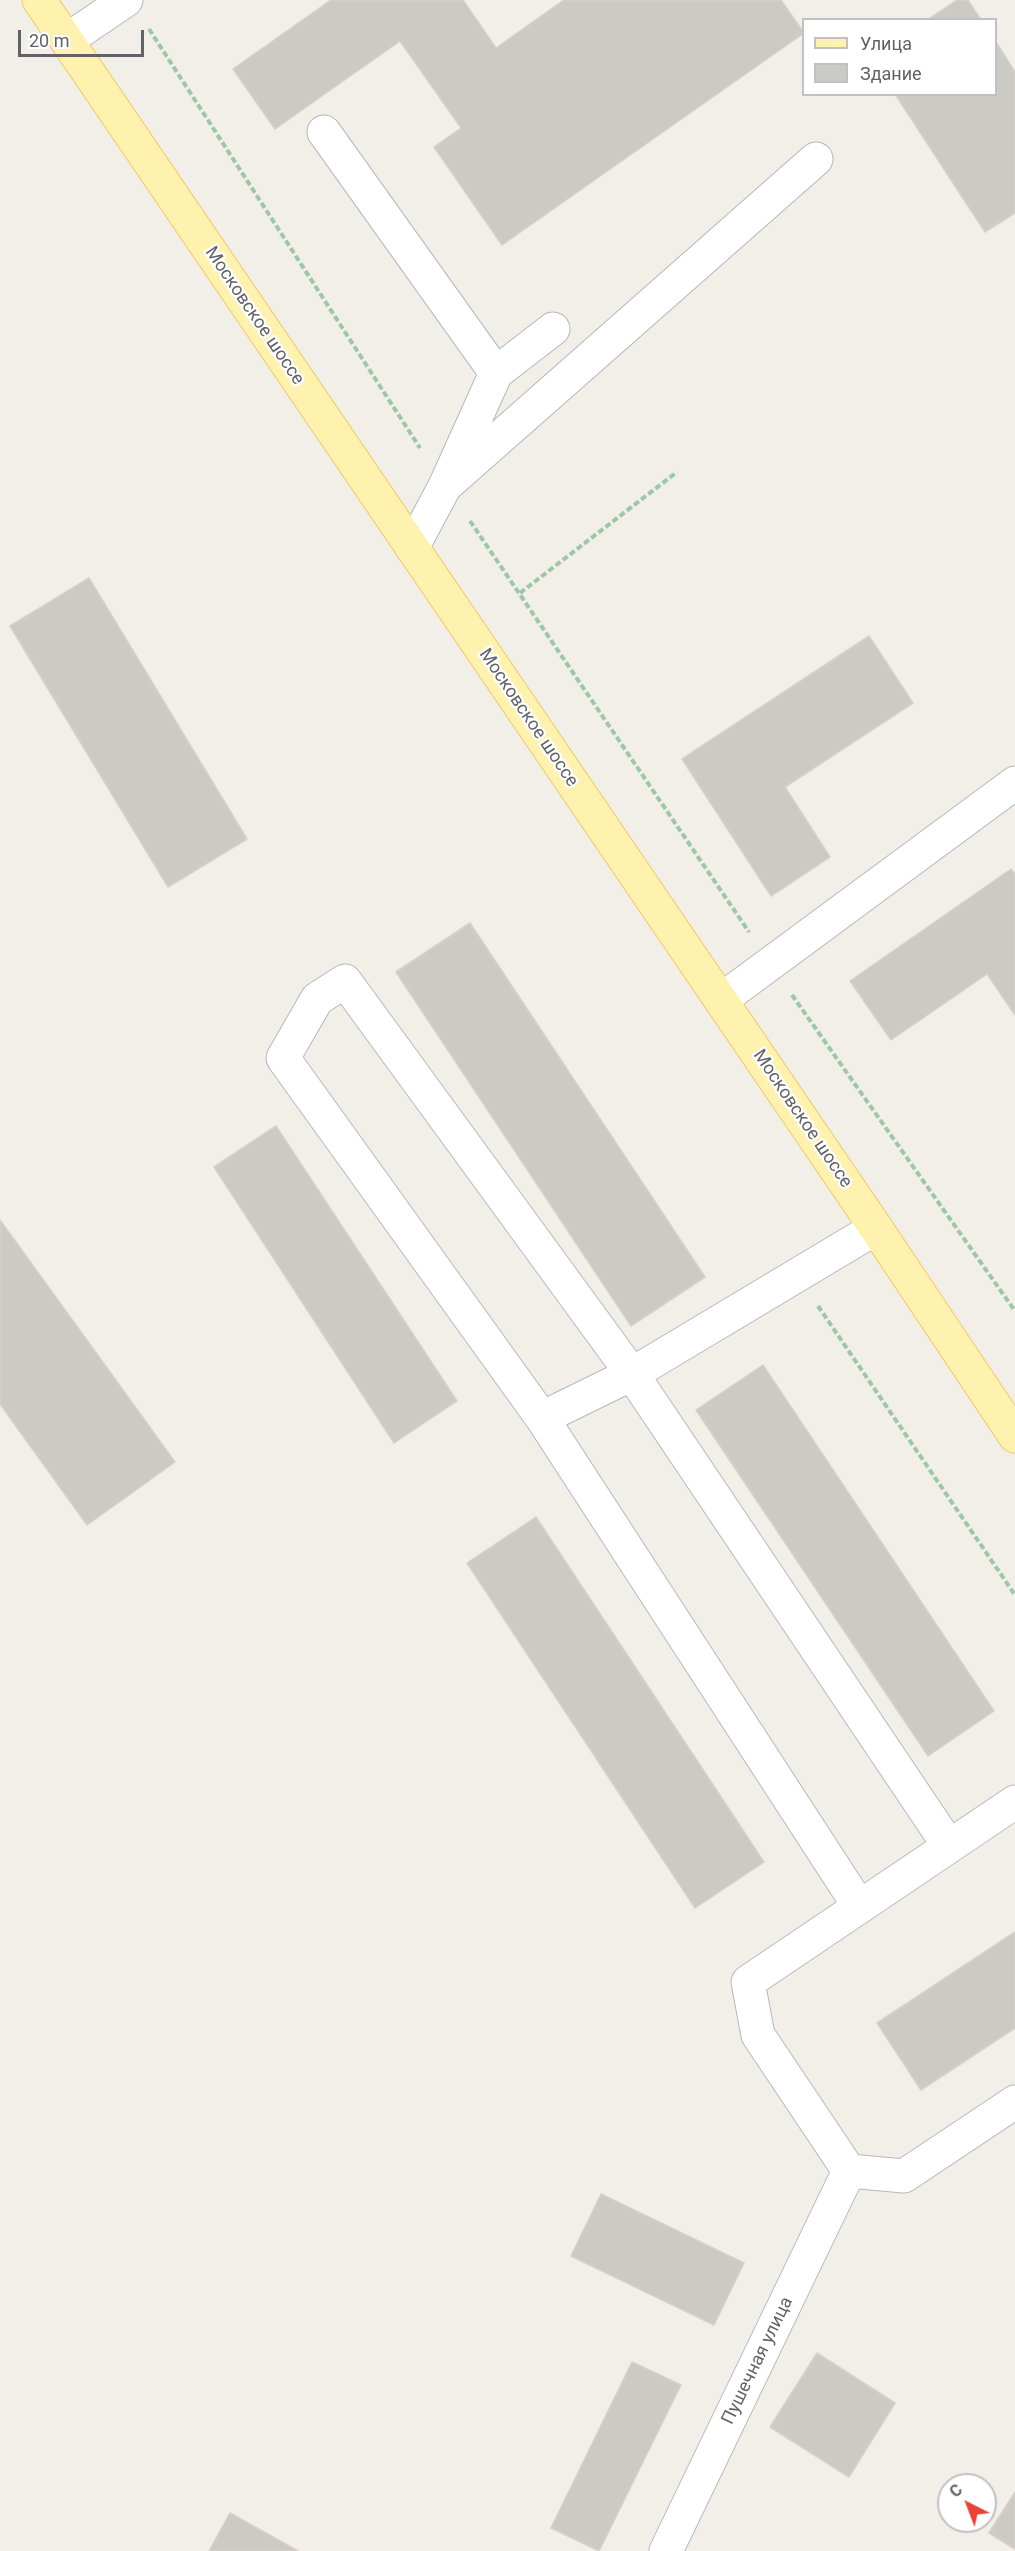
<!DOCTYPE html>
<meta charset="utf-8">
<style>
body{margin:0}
#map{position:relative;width:1015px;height:2551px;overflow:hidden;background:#f1efe8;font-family:Roboto,sans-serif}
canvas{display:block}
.legend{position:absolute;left:802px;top:18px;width:195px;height:78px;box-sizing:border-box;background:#fff;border:2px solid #bfc1c3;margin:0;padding:8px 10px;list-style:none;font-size:18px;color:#5f6368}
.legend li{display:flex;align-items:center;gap:12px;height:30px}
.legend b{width:30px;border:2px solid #bfc1c3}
.north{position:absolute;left:937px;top:2473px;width:60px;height:60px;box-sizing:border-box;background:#fff;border:2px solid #bfc1c3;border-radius:50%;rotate:318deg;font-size:16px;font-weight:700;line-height:24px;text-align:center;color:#5f6368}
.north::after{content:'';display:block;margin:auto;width:21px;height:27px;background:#ea4335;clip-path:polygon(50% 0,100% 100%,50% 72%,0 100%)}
.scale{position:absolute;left:18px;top:30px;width:126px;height:27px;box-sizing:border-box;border:3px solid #5f6368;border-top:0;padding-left:8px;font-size:18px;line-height:21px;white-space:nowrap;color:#5f6368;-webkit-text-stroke:4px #fff;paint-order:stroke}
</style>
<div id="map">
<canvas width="1015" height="2551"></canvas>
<ul class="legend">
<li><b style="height:8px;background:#fff2af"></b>Улица</li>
<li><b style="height:16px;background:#cccac5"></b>Здание</li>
</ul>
<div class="north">С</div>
<div class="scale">20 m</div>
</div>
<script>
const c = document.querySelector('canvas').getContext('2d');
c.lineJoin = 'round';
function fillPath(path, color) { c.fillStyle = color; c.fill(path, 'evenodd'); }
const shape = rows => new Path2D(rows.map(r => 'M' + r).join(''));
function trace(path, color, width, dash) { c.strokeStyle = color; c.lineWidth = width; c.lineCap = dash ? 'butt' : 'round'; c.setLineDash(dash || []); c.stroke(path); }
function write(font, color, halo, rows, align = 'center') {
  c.font = font + ' Roboto,sans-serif'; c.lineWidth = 4.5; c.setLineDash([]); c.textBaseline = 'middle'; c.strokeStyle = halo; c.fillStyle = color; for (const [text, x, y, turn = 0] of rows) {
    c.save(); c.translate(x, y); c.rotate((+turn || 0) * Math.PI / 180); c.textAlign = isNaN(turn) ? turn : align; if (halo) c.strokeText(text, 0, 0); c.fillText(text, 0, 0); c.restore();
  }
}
const building = shape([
 [331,0,463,0,496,48,564,0,781,0,804,33,502,245,434,147,461,128,400,41,275,129,233,69,331,0],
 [957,0,968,0,981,20,927,20,957,0],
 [996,42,1015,72,1015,213,985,232,895,94,996,94,996,42],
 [89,578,247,839,168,887,10,626,89,578],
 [869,636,913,703,785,787,830,857,771,896,682,759,869,636],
 [1011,869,1015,874,1015,1015,987,974,891,1040,850,981,1011,869],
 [470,923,705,1277,631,1326,396,972,470,923],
 [276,1126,457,1401,394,1443,214,1167,276,1126],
 [0,1220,175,1462,87,1525,0,1404,0,1220],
 [763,1365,994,1711,928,1756,696,1410,763,1365],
 [536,1517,764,1862,695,1908,467,1563,536,1517],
 [1015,1932,1015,2028,921,2090,877,2023,1015,1932],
 [601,2194,744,2263,714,2325,571,2256,601,2194],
 [817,2353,895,2403,849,2477,770,2427,817,2353],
 [632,2362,681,2385,599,2551,551,2528,632,2362],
 [1015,2492,1015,2549,989,2533,1015,2492],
 [230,2513,298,2551,209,2551,230,2513]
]);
const path = shape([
 [149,29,420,448],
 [470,521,749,932],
 [520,593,677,472],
 [792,995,1015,1311],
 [818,1306,1015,1595]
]);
const minor = shape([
 [67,40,126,0],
 [324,132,496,373,445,486,412,548],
 [496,373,553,329],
 [445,486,816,159],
 [721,1000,1015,783],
 [542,1418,632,1374,876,1228],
 [1015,1802,748,1982,758,2035,849,2171,904,2176,1015,2102],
 [859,1906,542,1418,283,1058,317,999,345,981,632,1374,949,1846],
 [666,2551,849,2171]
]);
const major = shape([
 [39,0,876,1228,1015,1436]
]);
const streetNames = [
 ["Московское шоссе",254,316,56],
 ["Московское шоссе",528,718,56],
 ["Московское шоссе",802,1119,56],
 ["Пушечная улица",758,2361,-64]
];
fillPath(building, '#cccac5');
trace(building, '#d6d1c6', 1.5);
trace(minor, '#b5b8bc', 35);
trace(major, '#f2c960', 35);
trace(path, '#9cc7a9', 4, [6, 3]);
trace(minor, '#fff', 33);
trace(major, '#fff2af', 33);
write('18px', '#5f6368', '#fff', streetNames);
</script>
